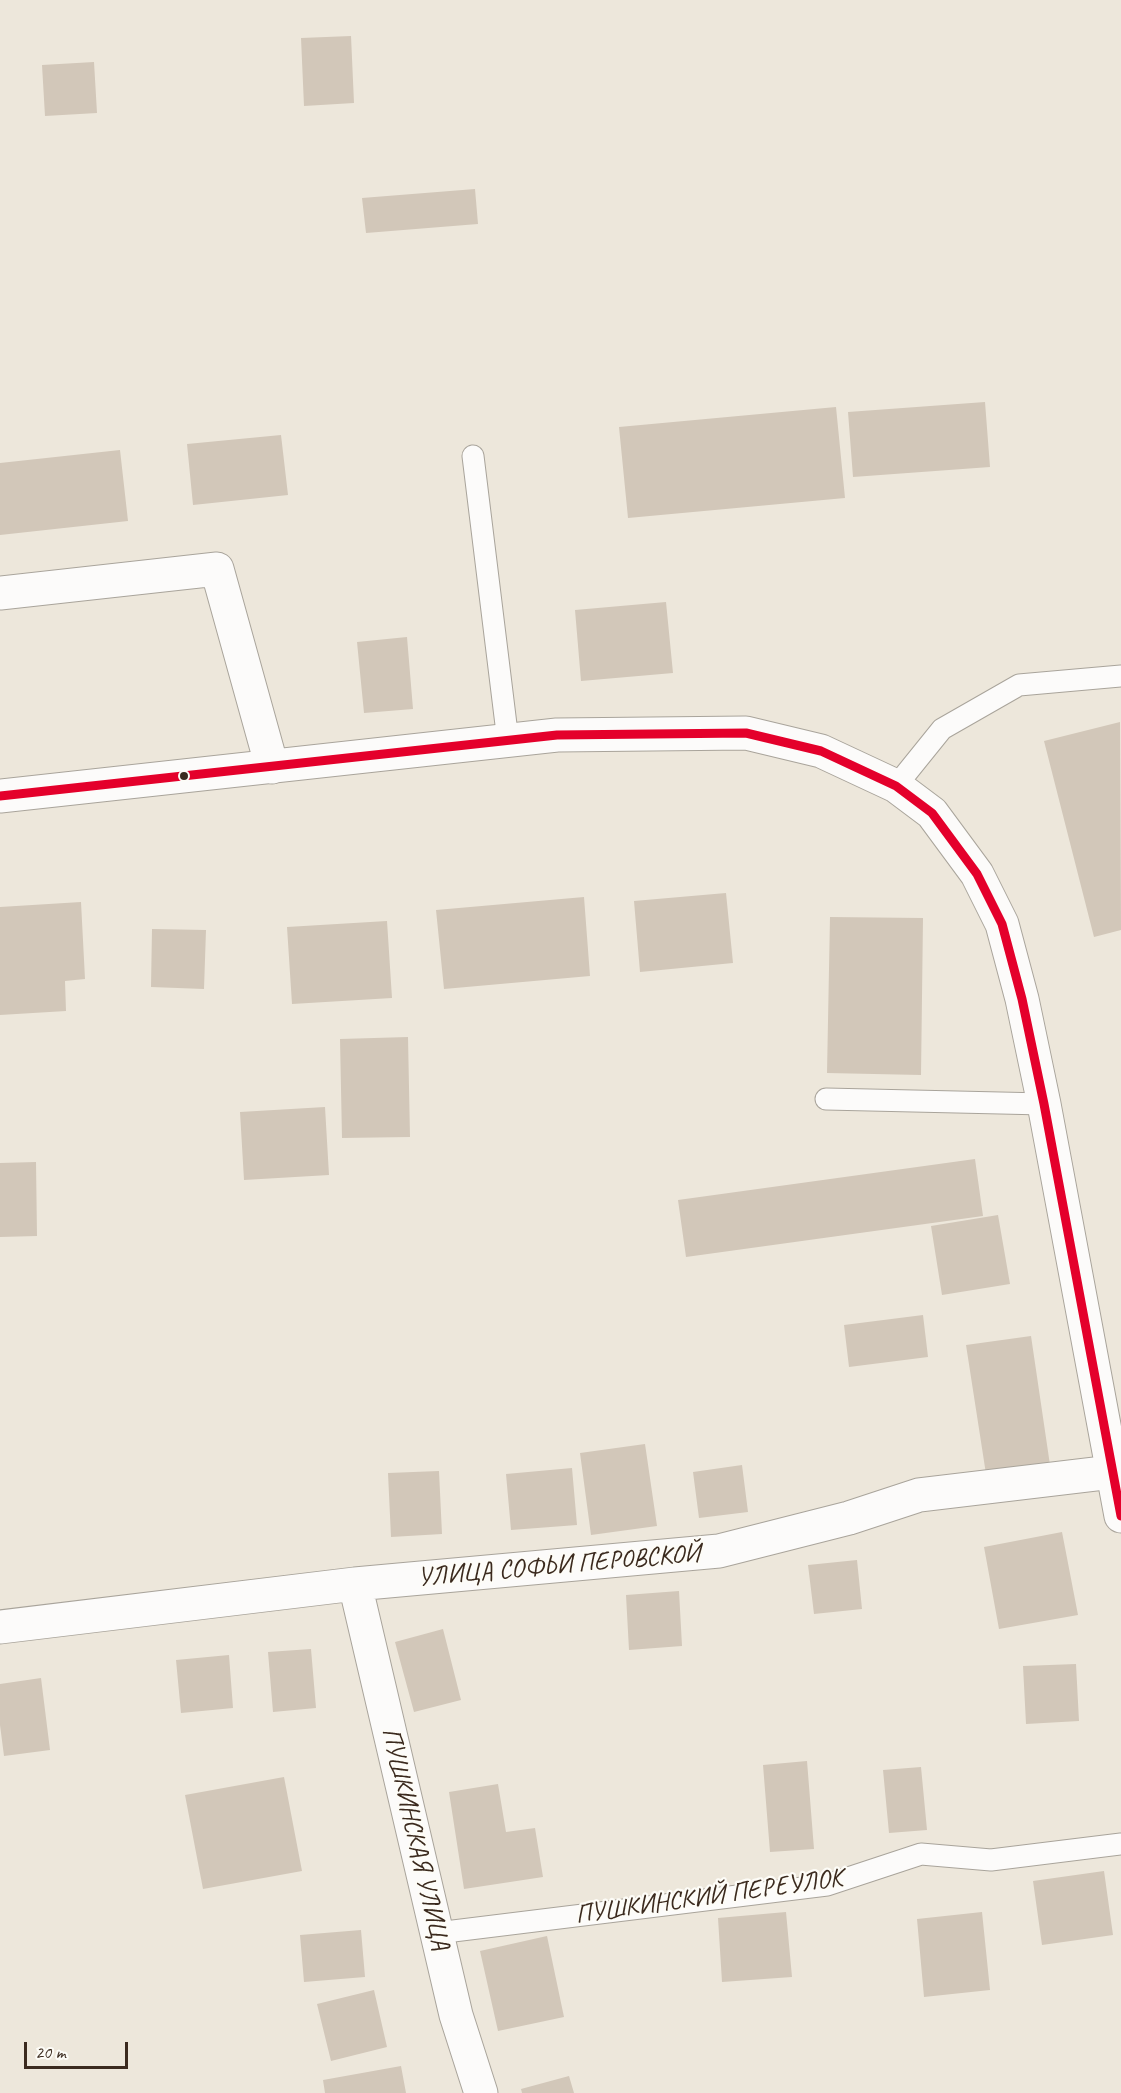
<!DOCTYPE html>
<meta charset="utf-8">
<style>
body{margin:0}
#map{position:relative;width:1121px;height:2093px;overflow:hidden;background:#ede7db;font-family:Caveat,sans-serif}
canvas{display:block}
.scale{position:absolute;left:24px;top:2042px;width:104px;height:27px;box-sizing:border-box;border:3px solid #3b2a1e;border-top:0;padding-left:8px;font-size:18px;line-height:21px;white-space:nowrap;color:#3b2a1e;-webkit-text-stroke:4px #fdfcf7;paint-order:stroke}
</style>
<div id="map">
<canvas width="1121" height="2093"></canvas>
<div class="scale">20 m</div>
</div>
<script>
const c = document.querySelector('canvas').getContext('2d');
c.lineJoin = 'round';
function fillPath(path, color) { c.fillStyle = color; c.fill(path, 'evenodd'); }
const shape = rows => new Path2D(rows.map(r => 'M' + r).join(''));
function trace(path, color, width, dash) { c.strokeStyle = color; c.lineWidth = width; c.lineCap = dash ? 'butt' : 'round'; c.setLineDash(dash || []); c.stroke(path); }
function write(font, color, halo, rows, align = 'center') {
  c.font = font + ' Caveat,sans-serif'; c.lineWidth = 4.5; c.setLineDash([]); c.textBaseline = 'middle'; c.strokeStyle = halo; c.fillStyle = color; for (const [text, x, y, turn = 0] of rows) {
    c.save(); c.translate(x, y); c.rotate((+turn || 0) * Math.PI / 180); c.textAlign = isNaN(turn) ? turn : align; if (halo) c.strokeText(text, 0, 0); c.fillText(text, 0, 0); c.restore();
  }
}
const building = shape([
 [351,36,354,103,304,106,301,38],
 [94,62,97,113,45,116,42,65],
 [475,189,478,224,366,233,362,198],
 [985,402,990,467,853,477,848,412],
 [836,407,845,498,628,518,619,427],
 [281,435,288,495,193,505,187,444],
 [120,450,128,521,0,535,0,463],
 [666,602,673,673,581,681,575,610],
 [407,637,413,709,364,713,357,642],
 [1120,722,1121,930,1094,937,1044,741],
 [726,893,733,963,640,972,634,901],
 [584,897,590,976,444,989,436,910],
 [81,902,85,979,65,981,66,1011,0,1015,0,907],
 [830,917,923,918,921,1075,827,1073],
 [387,921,392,998,292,1004,287,927],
 [152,929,206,930,204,989,151,987],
 [408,1037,410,1137,342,1138,340,1039],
 [325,1107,329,1175,244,1180,240,1112],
 [975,1159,983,1216,686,1257,678,1200],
 [36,1162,37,1236,0,1237,0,1163],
 [998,1215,1010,1284,942,1295,931,1226],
 [923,1315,928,1357,849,1367,844,1325],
 [1031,1336,1050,1465,986,1474,966,1345],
 [645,1444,657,1526,591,1535,580,1453],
 [742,1465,748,1512,699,1518,693,1472],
 [572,1468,577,1525,511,1530,506,1474],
 [439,1471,442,1534,391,1537,388,1473],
 [1062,1532,1078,1615,999,1629,984,1547],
 [857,1560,862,1609,814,1614,808,1565],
 [679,1591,682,1646,629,1650,626,1595],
 [443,1629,461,1700,414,1712,395,1642],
 [311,1649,316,1708,273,1712,268,1652],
 [229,1655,233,1708,181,1713,176,1660],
 [1076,1664,1079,1721,1026,1724,1023,1666],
 [41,1678,50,1750,4,1756,0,1725,0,1684],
 [807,1761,814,1849,770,1852,763,1765],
 [921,1767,927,1830,889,1833,883,1770],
 [284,1777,302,1871,203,1889,185,1795],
 [498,1784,506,1832,535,1828,543,1877,464,1889,449,1792],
 [1104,1871,1113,1935,1042,1945,1033,1881],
 [786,1912,792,1977,722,1982,718,1918],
 [982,1912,990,1990,924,1997,917,1919],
 [361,1930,365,1977,304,1982,300,1935],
 [547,1936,564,2017,498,2031,480,1951],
 [374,1990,387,2047,331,2061,317,2004],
 [401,2066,406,2093,325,2093,323,2080],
 [569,2076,574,2093,522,2093,521,2089]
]);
const service = shape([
 [473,456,508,741],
 [896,786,942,729,1019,685,1121,676],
 [826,1099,1044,1104],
 [437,1933,827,1885,921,1854,991,1860,1121,1844]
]);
const minor = shape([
 [0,593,217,569,272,767],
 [355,1584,456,2015,481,2093],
 [0,1627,355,1584,719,1551,849,1518,919,1495,1112,1472]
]);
const primary = shape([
 [0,796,557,735,746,733,821,751,896,786,932,813,977,874,1002,924,1022,999,1044,1104,1121,1516]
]);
const bus1 = shape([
 [0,796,557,735,746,733,821,751,896,786,932,813,977,874,1002,924,1022,999,1044,1104,1121,1516]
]);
const markers = [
 [184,776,5,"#3b2a1e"]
];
const streetNames = [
 ["УЛИЦА СОФЬИ ПЕРОВСКОЙ",559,1566,-5],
 ["ПУШКИНСКАЯ УЛИЦА",415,1839,77],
 ["ПУШКИНСКИЙ ПЕРЕУЛОК",709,1897,-8]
];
fillPath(building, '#d2c7b9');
trace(service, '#a9a49b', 23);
trace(minor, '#a9a49b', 35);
trace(primary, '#a9a49b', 35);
trace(service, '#fcfbfa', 21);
trace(minor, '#fcfbfa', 33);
trace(primary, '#fcfbfa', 33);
trace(bus1, '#e4002b', 9);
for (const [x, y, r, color] of markers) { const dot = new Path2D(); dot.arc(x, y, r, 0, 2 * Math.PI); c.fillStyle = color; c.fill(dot); trace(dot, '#fdfcf7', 2); }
write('26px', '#3b2a1e', '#fdfcf7', streetNames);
</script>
